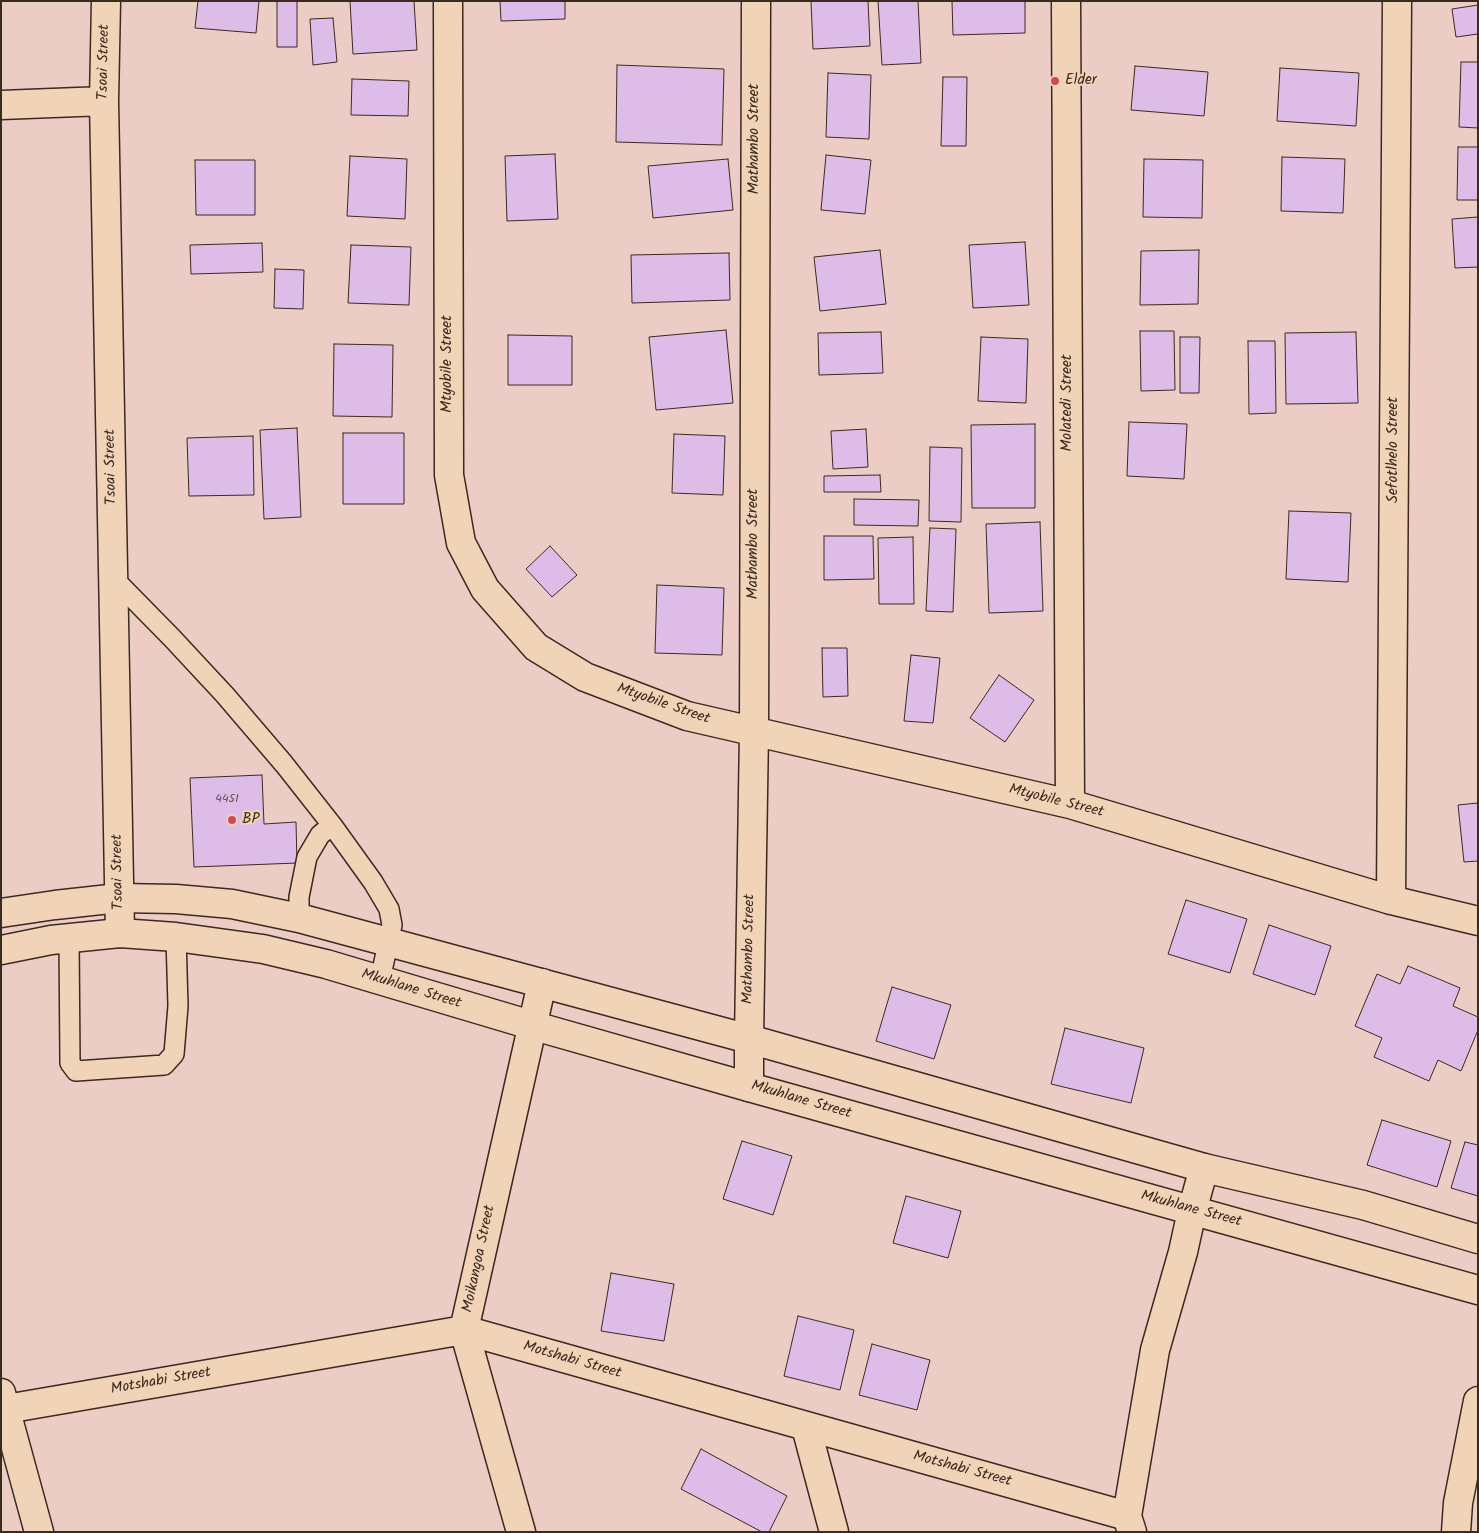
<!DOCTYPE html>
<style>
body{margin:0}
#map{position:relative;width:1479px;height:1533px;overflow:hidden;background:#ebcdc6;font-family:Kalam,sans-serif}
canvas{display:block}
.frame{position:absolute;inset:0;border:2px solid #3b2a1e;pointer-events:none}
</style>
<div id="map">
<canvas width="1479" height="1533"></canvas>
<div class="frame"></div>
</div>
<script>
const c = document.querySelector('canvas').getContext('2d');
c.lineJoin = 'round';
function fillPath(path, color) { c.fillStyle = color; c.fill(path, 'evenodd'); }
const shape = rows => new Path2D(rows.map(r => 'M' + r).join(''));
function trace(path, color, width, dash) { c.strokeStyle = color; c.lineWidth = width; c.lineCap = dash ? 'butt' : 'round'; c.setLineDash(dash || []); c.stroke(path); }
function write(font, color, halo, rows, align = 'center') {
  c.font = font + ' Kalam,sans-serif'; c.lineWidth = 4; c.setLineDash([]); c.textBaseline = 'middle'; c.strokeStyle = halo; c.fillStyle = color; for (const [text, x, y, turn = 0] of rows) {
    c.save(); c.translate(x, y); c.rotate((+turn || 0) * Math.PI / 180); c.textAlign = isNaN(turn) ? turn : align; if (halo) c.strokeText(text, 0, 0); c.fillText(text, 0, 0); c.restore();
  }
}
const building = shape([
 [198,1,259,1,256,33,195,28,198,1],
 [277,1,297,1,297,47,277,47,277,1],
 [350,1,414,1,417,50,353,54,350,1],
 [500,1,565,1,565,19,501,21,500,1],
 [811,1,868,1,870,46,813,49,811,1],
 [878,1,918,1,921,63,882,65,878,1],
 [952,1,1025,1,1025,33,953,35,952,1],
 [1478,5,1478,34,1456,37,1452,9,1478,5],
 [333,18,337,62,313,65,310,19,333,18],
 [1461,62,1478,62,1478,128,1459,127,1461,62],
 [617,65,724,69,722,145,616,142,617,65],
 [1135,66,1208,72,1204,116,1131,110,1135,66],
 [1280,68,1359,73,1356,126,1277,121,1280,68],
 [828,73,871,75,869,139,826,137,828,73],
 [943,77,967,77,966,146,941,146,943,77],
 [352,79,409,81,408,116,351,115,352,79],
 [1458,147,1478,147,1478,200,1457,200,1458,147],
 [555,154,558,219,507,221,505,156,555,154],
 [826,155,871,160,865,214,821,210,826,155],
 [350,156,407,159,405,219,347,216,350,156],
 [1282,157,1345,159,1343,213,1281,211,1282,157],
 [728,159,733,210,653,218,648,166,728,159],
 [1144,159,1203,160,1202,218,1143,217,1144,159],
 [195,160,255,160,255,215,196,215,195,160],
 [1478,217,1478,267,1455,268,1452,219,1478,217],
 [1025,242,1029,305,973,308,969,245,1025,242],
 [262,243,263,272,191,274,190,245,262,243],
 [351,245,411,247,409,305,348,303,351,245],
 [880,250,886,304,820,311,814,257,880,250],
 [1199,250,1198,304,1140,305,1141,251,1199,250],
 [729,253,730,300,632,303,631,255,729,253],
 [275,269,304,270,303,309,274,308,275,269],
 [726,330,733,403,656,410,649,337,726,330],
 [1140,331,1174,331,1175,390,1141,391,1140,331],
 [881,332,883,373,819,375,818,333,881,332],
 [1356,332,1358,403,1286,404,1285,333,1356,332],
 [508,335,572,336,572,385,508,385,508,335],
 [981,337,1028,339,1026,403,978,401,981,337],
 [1180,337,1200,337,1199,393,1180,393,1180,337],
 [1248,341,1275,341,1276,413,1249,414,1248,341],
 [334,344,393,345,392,417,333,416,334,344],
 [1129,422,1187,424,1184,479,1127,476,1129,422],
 [1035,424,1035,508,972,508,971,425,1035,424],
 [297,428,301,517,264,519,260,430,297,428],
 [866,429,868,467,833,469,831,431,866,429],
 [343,433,404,433,404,504,343,504,343,433],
 [674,434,725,436,723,495,672,493,674,434],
 [253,436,254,495,189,496,187,438,253,436],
 [930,447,962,448,961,522,929,521,930,447],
 [880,475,881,492,824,492,824,476,880,475],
 [854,499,919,500,918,526,854,525,854,499],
 [1289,511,1351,513,1348,582,1286,579,1289,511],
 [1040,522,1043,611,989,613,986,524,1040,522],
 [930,528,956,529,953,612,926,611,930,528],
 [824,536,873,536,874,579,824,580,824,536],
 [913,537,914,604,879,604,878,538,913,537],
 [550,546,577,575,552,597,526,569,550,546],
 [657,585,724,588,722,655,655,653,657,585],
 [822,648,847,648,848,696,823,697,822,648],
 [911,655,940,658,933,723,904,721,911,655],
 [999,675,1034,700,1005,742,970,718,999,675],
 [262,775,264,824,296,822,297,863,194,867,190,778,262,775],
 [1478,803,1478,861,1464,862,1458,805,1478,803],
 [1186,900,1247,919,1230,973,1168,954,1186,900],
 [1269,925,1331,946,1315,995,1253,974,1269,925],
 [1408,966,1460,988,1453,1006,1478,1017,1478,1030,1461,1071,1438,1060,1429,1081,1374,1057,1382,1038,1355,1026,1377,974,1400,984,1408,966],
 [892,987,951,1005,934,1059,876,1041,892,987],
 [1065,1028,1144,1048,1131,1103,1051,1084,1065,1028],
 [1382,1120,1451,1141,1437,1187,1367,1165,1382,1120],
 [742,1141,792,1156,773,1215,723,1199,742,1141],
 [1465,1142,1478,1145,1478,1196,1451,1188,1465,1142],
 [906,1196,961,1211,948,1258,893,1243,906,1196],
 [611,1273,674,1284,664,1341,601,1331,611,1273],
 [798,1316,854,1330,840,1390,784,1376,798,1316],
 [872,1344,930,1360,917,1410,859,1395,872,1344],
 [701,1449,787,1496,769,1532,762,1532,681,1489,701,1449]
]);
const service = shape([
 [114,579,172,638,225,695,284,764,332,825,373,882,389,909,392,925,380,980],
 [299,918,299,897,307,857,320,835,332,825],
 [69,939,70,1063,76,1071,164,1065,174,1054,178,1006,176,937]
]);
const minor = shape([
 [106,1,104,101,120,933],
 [448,1,449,475,461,543,485,589,536,647,585,677,687,716,1070,804,1391,900,1478,921],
 [1066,1,1070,804],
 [1,105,104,101],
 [1391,900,1397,1],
 [749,1087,749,1039,754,732,756,1],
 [1,1393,39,1532],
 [6,1409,464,1330,1127,1516],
 [806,1427,834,1532],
 [521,1532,464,1330,542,983],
 [1132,1532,1127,1516,1155,1350,1183,1252,1192,1211,1204,1168],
 [1456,1532,1458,1503,1478,1401]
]);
const tertiary = shape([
 [1,913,55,905,119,898,176,899,232,904,299,918,749,1039,1204,1168,1363,1205,1478,1239],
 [1,950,51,940,120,933,176,937,263,949,326,964,531,1025,749,1087,1478,1290]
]);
const markers = [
 [1055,81,5,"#d1495b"],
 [232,820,5,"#d1495b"]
];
const numberNames = [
 ["4451",227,800]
];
const streetNames = [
 ["Tsoai Street",105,62,-89],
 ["Mathambo Street",755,139,-90],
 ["Mtyobile Street",448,364,-90],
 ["Molatedi Street",1068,403,-90],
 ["Sefotlhelo Street",1394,450,-90],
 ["Tsoai Street",112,467,-91],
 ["Mathambo Street",754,544,-90],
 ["Mtyobile Street",663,705,19],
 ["Mtyobile Street",1056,802,14],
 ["Tsoai Street",119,872,-91],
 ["Mathambo Street",750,949,-89],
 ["Mkuhlane Street",411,990,17],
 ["Mkuhlane Street",801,1101,16],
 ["Mkuhlane Street",1191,1210,15],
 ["Moikangoa Street",480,1259,-78],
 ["Motshabi Street",572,1361,16],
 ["Motshabi Street",161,1382,-10],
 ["Motshabi Street",962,1470,15]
];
const poiNames = [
 ["Elder",1065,81],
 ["BP",242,820]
];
fillPath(building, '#debce8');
trace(building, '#3b2a1e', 1);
trace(service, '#3b2a1e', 22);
trace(minor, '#3b2a1e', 31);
trace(tertiary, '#3b2a1e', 31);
trace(service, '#f1d4b8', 19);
trace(minor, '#f1d4b8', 28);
trace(tertiary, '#f1d4b8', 28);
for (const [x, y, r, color] of markers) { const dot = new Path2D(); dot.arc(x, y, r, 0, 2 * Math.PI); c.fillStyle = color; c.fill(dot); trace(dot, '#f1d4b8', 2); }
write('12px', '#644e50', null, numberNames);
write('15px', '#3b2a1e', '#f1d4b8', streetNames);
write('15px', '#3b2a1e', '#f1d4b8', poiNames, 'left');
</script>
